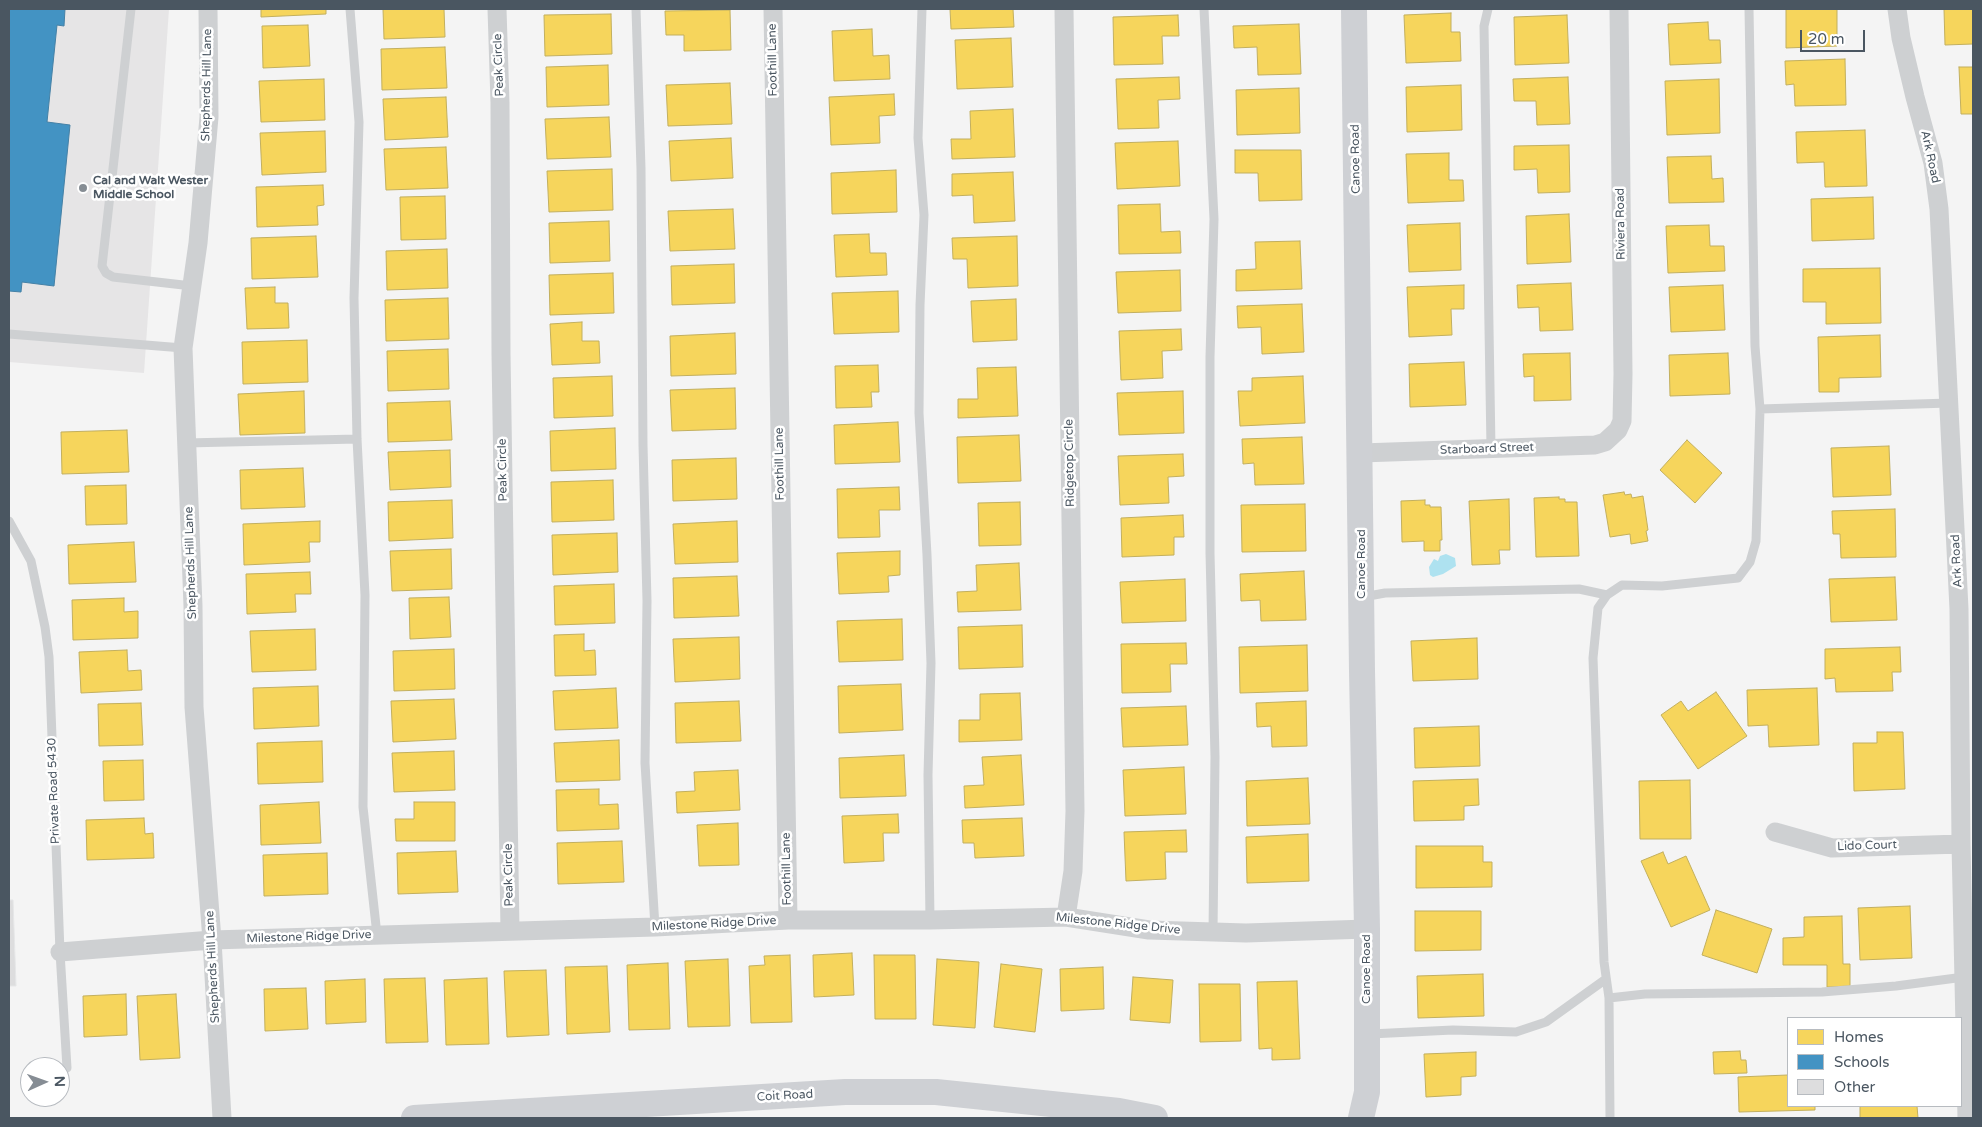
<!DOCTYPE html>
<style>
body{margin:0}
#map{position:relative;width:1982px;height:1127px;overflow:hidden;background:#f4f4f4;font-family:"Varela Round",sans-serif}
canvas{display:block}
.frame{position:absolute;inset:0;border:10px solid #4a5661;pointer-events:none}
.legend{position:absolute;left:1787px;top:1017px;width:175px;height:90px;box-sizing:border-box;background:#fff;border:1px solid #b7bbc0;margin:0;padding:6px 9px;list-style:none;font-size:15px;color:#4a5661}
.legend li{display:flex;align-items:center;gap:10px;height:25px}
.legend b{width:25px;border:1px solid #b7bbc0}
.north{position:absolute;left:20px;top:1057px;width:50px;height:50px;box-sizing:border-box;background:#fff;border:1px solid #b7bbc0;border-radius:50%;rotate:88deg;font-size:14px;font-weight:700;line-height:20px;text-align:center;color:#4a5661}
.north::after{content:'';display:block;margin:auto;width:18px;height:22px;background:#868d94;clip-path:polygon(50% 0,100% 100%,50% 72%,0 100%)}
.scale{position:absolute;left:1800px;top:30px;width:65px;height:22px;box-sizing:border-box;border:2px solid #4a5661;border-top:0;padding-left:6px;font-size:15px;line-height:18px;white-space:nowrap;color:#4a5661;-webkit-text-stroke:4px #fff;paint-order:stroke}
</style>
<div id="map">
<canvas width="1982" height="1127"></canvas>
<div class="frame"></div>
<ul class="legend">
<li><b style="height:14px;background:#f6d55c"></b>Homes</li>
<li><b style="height:14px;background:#4393c3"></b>Schools</li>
<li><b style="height:14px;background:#ddddde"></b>Other</li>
</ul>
<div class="north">N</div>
<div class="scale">20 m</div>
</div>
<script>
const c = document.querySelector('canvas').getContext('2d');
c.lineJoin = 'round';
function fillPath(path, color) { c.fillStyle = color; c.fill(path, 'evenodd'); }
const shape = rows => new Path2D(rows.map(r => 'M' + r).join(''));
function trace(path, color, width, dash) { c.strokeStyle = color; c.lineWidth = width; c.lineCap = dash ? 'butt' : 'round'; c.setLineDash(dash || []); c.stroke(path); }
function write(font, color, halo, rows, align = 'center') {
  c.font = font + ' "Varela Round",sans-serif'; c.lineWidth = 5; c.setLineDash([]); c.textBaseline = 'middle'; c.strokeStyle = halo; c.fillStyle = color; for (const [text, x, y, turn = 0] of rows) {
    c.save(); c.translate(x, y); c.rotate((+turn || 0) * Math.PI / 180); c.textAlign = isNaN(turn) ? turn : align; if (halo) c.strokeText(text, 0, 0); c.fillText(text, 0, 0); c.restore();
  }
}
const education = shape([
 [9,9,169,9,144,373,9,362]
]);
const water = shape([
 [1446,554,1455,558,1456,566,1443,574,1433,577,1430,575,1429,567,1434,559,1438,561,1440,556]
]);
const homes = shape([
 [261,9,326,9,326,14,261,17,261,9],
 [383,9,444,9,445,37,384,39,383,9],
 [950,9,1013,9,1014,27,951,29,950,9],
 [1786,9,1837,9,1837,46,1786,48,1786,9],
 [1944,9,1973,9,1973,44,1945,45,1944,9],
 [730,10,731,50,684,51,684,35,666,35,665,11,730,10],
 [1451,13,1451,32,1460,32,1461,61,1406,63,1404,15,1451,13],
 [611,14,612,54,545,56,544,15,611,14],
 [1178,15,1179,36,1162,36,1163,64,1114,65,1113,17,1178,15],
 [1567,15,1569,63,1515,65,1514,17,1567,15],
 [1708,22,1709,40,1720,40,1721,63,1670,65,1668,24,1708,22],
 [1299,24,1301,74,1258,75,1257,47,1234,48,1233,26,1299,24],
 [308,25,310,66,263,68,262,26,308,25],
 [872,29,873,56,889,55,890,79,834,81,832,31,872,29],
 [1011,38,1013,87,957,89,955,40,1011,38],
 [445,47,447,88,382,90,381,49,445,47],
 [1845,59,1846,105,1795,106,1794,84,1786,85,1785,61,1845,59],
 [608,65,609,105,547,107,546,67,608,65],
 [1959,67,1973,67,1973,114,1961,114,1959,67],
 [1179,77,1180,99,1158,100,1159,128,1118,129,1116,79,1179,77],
 [1568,77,1570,124,1537,125,1536,101,1514,101,1513,79,1568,77],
 [324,79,325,120,261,122,259,81,324,79],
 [1719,79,1720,133,1667,135,1665,81,1719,79],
 [730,83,732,124,668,126,666,85,730,83],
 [1461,85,1462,130,1407,132,1406,87,1461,85],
 [1299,88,1300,133,1237,135,1236,90,1299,88],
 [894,94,895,115,879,116,880,143,831,145,829,97,894,94],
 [446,97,448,137,385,140,383,99,446,97],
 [1013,109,1015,157,952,159,951,139,971,139,970,111,1013,109],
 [609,117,611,157,547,159,545,119,609,117],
 [1865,130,1867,186,1825,187,1824,162,1797,163,1796,132,1865,130],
 [325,131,326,172,262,175,260,133,325,131],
 [731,138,733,178,671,181,669,141,731,138],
 [1178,141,1180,186,1117,189,1115,143,1178,141],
 [1569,145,1570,192,1538,193,1537,169,1514,170,1514,146,1569,145],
 [446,147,448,188,386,190,384,149,446,147],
 [1235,150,1301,150,1302,200,1259,201,1258,173,1235,173,1235,150],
 [1449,153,1449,180,1463,180,1464,201,1408,203,1406,154,1449,153],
 [1711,156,1712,179,1723,178,1724,202,1669,203,1667,157,1711,156],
 [612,169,613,210,549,212,547,171,612,169],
 [896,170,897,212,832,214,831,173,896,170],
 [1013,172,1015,221,974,223,973,195,952,196,952,174,1013,172],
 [323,185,324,205,317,206,318,225,257,227,256,187,323,185],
 [445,196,446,239,401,240,400,197,445,196],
 [1873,197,1874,239,1812,241,1811,199,1873,197],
 [1160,204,1161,232,1180,231,1181,253,1119,254,1118,205,1160,204],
 [733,209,735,249,670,251,668,211,733,209],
 [1569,214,1571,262,1527,264,1526,216,1569,214],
 [609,221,610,261,550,263,549,223,609,221],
 [1460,223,1461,270,1409,272,1407,225,1460,223],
 [1709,225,1710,246,1724,246,1725,271,1668,273,1666,226,1709,225],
 [869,234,870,253,886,253,887,275,836,277,834,235,869,234],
 [316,236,318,277,252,279,251,238,316,236],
 [1017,236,1018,286,968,288,967,259,953,259,952,238,1017,236],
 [1300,241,1302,289,1236,291,1236,270,1256,269,1255,242,1300,241],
 [447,249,448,288,387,290,386,251,447,249],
 [734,264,735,303,672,305,671,266,734,264],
 [1880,268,1881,323,1826,324,1826,302,1803,302,1803,269,1880,268],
 [1180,270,1181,311,1118,313,1116,272,1180,270],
 [613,273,614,313,550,315,549,275,613,273],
 [1571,283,1573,330,1540,331,1539,307,1518,308,1517,285,1571,283],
 [1464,285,1464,309,1451,309,1452,335,1409,337,1407,287,1464,285],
 [1723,285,1725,330,1671,332,1669,287,1723,285],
 [275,287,275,303,288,303,289,328,247,329,245,288,275,287],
 [898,291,899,332,834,334,832,293,898,291],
 [448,298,449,339,386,341,385,300,448,298],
 [1016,299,1017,340,973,342,971,301,1016,299],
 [1302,304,1304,352,1262,354,1261,327,1238,328,1237,306,1302,304],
 [582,322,582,341,599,341,600,363,552,365,550,324,582,322],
 [1181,329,1182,350,1162,351,1163,378,1121,380,1119,331,1181,329],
 [735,333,736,374,671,376,670,336,735,333],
 [1880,335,1881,377,1839,378,1839,392,1819,392,1818,337,1880,335],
 [307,340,308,382,243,384,242,342,307,340],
 [448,349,449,389,388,391,387,351,448,349],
 [1570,353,1571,400,1534,401,1534,376,1524,377,1523,354,1570,353],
 [1728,353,1730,394,1670,396,1669,355,1728,353],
 [1464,362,1466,405,1410,407,1409,364,1464,362],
 [878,365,879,392,871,392,872,407,836,408,835,366,878,365],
 [1016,367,1018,416,958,418,958,399,978,399,977,368,1016,367],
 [612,376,613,416,554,418,553,378,612,376],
 [1303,376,1305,423,1240,426,1238,391,1252,391,1252,378,1303,376],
 [735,388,736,429,672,431,670,390,735,388],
 [304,391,305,433,240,435,238,394,304,391],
 [1183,391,1184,433,1119,435,1117,393,1183,391],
 [450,401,452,440,388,442,387,403,450,401],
 [898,422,900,462,835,464,834,425,898,422],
 [615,428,616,469,551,471,550,431,615,428],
 [127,430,129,472,62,474,61,432,127,430],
 [1019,435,1021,481,958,483,957,437,1019,435],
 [1302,437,1304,484,1255,485,1254,463,1243,464,1242,439,1302,437],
 [1687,440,1722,473,1695,503,1660,470,1687,440],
 [1889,446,1891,495,1833,497,1831,448,1889,446],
 [450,450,451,487,390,490,388,452,450,450],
 [1183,454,1184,476,1168,477,1169,503,1120,505,1118,456,1183,454],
 [736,458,737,499,673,501,672,460,736,458],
 [303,468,305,507,241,509,240,470,303,468],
 [613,480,614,520,552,522,551,482,613,480],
 [126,485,127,524,86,525,85,486,126,485],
 [899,487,900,510,879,510,880,537,838,538,837,489,899,487],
 [1624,492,1625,495,1631,494,1632,498,1643,496,1648,530,1646,531,1648,541,1631,544,1630,534,1610,537,1603,495,1624,492],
 [1559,497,1559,499,1565,499,1565,502,1577,502,1579,556,1536,557,1534,498,1559,497],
 [1509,499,1510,550,1499,550,1500,564,1472,565,1469,501,1509,499],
 [452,500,453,538,389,541,388,502,452,500],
 [1425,500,1425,505,1430,505,1430,507,1441,507,1442,540,1440,540,1440,551,1424,551,1424,541,1402,542,1401,501,1425,500],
 [1020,502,1021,545,979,546,978,503,1020,502],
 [1305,504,1306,551,1242,552,1241,505,1305,504],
 [1895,509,1896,557,1841,558,1840,534,1833,534,1832,511,1895,509],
 [1183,515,1184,537,1174,537,1174,555,1122,557,1121,518,1183,515],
 [320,521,320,542,309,542,310,562,244,565,243,524,320,521],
 [737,521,738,562,675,564,673,524,737,521],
 [617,533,618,572,553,575,552,535,617,533],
 [134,542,136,582,69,584,68,545,134,542],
 [451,549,452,589,392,591,390,551,451,549],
 [900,551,900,575,888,576,889,592,839,594,837,553,900,551],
 [1019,563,1021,610,958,612,957,592,977,591,976,565,1019,563],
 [1304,571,1306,620,1261,621,1260,600,1241,601,1240,574,1304,571],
 [310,572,311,594,295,594,296,612,247,614,246,574,310,572],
 [737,576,739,616,674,618,673,578,737,576],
 [1895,577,1897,620,1831,622,1829,579,1895,577],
 [1185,579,1186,621,1122,623,1120,582,1185,579],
 [614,584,615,623,555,625,554,586,614,584],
 [449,597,451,637,410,639,409,598,449,597],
 [124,598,124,612,138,611,138,638,73,640,72,600,124,598],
 [902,619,903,660,839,662,837,621,902,619],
 [1022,625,1023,667,959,669,958,627,1022,625],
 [315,629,316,670,252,672,250,631,315,629],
 [584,634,584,651,595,650,596,675,555,676,554,635,584,634],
 [739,637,740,679,675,682,673,639,739,637],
 [1477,638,1478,679,1413,681,1411,641,1477,638],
 [1186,643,1187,664,1170,664,1171,692,1122,693,1121,644,1186,643],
 [1307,645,1308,691,1240,693,1239,647,1307,645],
 [1900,647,1901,672,1892,672,1893,691,1836,692,1835,678,1825,679,1825,649,1900,647],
 [454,649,455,689,394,691,393,651,454,649],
 [127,650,128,671,141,670,142,690,81,693,79,652,127,650],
 [901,684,903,730,839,733,838,686,901,684],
 [318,686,319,726,254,729,253,688,318,686],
 [616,688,618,728,555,730,553,691,616,688],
 [1817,688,1819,745,1769,747,1768,725,1748,726,1747,690,1817,688],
 [1716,692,1747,736,1698,769,1661,715,1681,701,1688,711,1716,692],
 [1020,693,1022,740,959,742,959,720,980,720,980,694,1020,693],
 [454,699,456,739,393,742,391,701,454,699],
 [739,701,741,741,676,743,675,703,739,701],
 [1306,701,1307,746,1272,747,1271,726,1257,727,1256,703,1306,701],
 [141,703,143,745,99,746,98,704,141,703],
 [1186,706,1188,745,1123,747,1121,708,1186,706],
 [1479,726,1480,766,1415,768,1414,728,1479,726],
 [1877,732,1903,732,1905,789,1854,791,1853,743,1877,743,1877,732],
 [619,740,620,780,556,782,554,743,619,740],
 [322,741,323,782,258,784,257,743,322,741],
 [454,751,455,790,394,792,392,753,454,751],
 [904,755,906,796,840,798,839,758,904,755],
 [1021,755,1024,805,965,808,964,786,984,785,982,757,1021,755],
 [143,760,144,800,104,801,103,761,143,760],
 [1184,767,1186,814,1125,816,1123,770,1184,767],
 [738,770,740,810,677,813,676,792,695,791,694,772,738,770],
 [1308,778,1310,824,1247,826,1246,781,1308,778],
 [1478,779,1479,805,1464,806,1464,820,1414,821,1413,781,1478,779],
 [1690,780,1691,839,1640,839,1639,781,1690,780],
 [599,789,599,805,618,804,619,829,557,831,556,790,599,789],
 [319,802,321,843,261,845,260,805,319,802],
 [414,802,455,802,455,841,396,841,395,819,414,819,414,802],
 [898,814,899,833,883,833,884,861,844,863,842,816,898,814],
 [144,818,145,834,153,833,154,858,87,860,86,820,144,818],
 [1022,818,1024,856,975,858,974,843,963,843,962,820,1022,818],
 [738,823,739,865,699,866,697,825,738,823],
 [1186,830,1187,852,1165,852,1166,879,1126,881,1124,832,1186,830],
 [1308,834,1309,881,1247,883,1246,837,1308,834],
 [622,841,624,882,558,884,557,843,622,841],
 [1416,846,1483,846,1483,862,1492,862,1492,887,1416,888,1416,846],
 [456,851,458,892,398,894,397,853,456,851],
 [1663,852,1668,864,1686,856,1710,910,1671,927,1641,861,1663,852],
 [327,853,328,894,264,896,263,855,327,853],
 [1910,906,1912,958,1860,960,1858,908,1910,906],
 [1716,910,1772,929,1757,973,1702,955,1716,910],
 [1415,911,1481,911,1481,950,1415,951,1415,911],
 [1842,916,1843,964,1850,964,1850,986,1827,987,1827,965,1783,965,1783,938,1804,937,1804,917,1842,916],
 [852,953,854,995,814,997,813,955,852,953],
 [790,955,792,1022,751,1023,749,966,765,965,764,956,790,955],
 [874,955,915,955,916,1019,875,1019,874,955],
 [728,959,730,1026,688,1027,685,961,728,959],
 [937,959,979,962,975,1028,933,1025,937,959],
 [668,963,670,1029,629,1030,627,965,668,963],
 [1001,964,1042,969,1035,1032,994,1027,1001,964],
 [607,966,610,1032,567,1034,565,967,607,966],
 [1103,967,1104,1009,1061,1011,1060,969,1103,967],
 [546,970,549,1035,507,1037,504,971,546,970],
 [1483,974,1484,1016,1418,1018,1417,976,1483,974],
 [1133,977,1173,980,1170,1023,1130,1020,1133,977],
 [425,978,428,1042,386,1043,384,979,425,978],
 [487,978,489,1044,446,1045,444,980,487,978],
 [365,979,366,1022,326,1024,325,981,365,979],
 [1297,981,1300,1059,1272,1060,1272,1048,1259,1049,1257,982,1297,981],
 [1199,984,1240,984,1241,1041,1200,1042,1199,984],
 [306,988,308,1029,265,1031,264,989,306,988],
 [126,994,127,1035,84,1037,83,996,126,994],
 [176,994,180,1058,140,1060,137,996,176,994],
 [1740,1051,1741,1060,1746,1060,1747,1073,1714,1074,1713,1052,1740,1051],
 [1476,1052,1476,1076,1461,1077,1461,1095,1426,1097,1424,1054,1476,1052],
 [1788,1075,1788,1106,1815,1106,1815,1110,1739,1112,1738,1077,1788,1075],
 [1860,1106,1917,1106,1918,1118,1860,1118,1860,1106]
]);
const schools = shape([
 [9,9,65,9,64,26,57,25,47,122,70,125,54,286,22,282,21,292,9,291,9,9]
]);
const building = shape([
 [9,900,13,900,16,986,9,986,9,900]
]);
const lane = shape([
 [131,9,102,266,106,273,113,277,192,286],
 [350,9,359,122,354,298,357,439,365,595,363,807,377,935],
 [636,9,641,169,643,445,647,601,645,763,655,927],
 [922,9,918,138,924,215,920,305,919,413,927,555,931,663,928,775,930,920],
 [1204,9,1214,219,1210,357,1210,553,1215,757,1213,932],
 [1488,9,1484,26,1491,448],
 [9,334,183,348],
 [1760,409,1949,403],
 [186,443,357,439],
 [9,521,31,561,45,627,49,657,60,952,67,1068],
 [1363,597,1385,593,1579,589,1607,595],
 [1609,998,1645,994,1822,992,1896,986,1964,977],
 [1370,1034,1453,1030,1516,1032,1546,1022,1606,979],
 [1610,1118,1609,998,1604,962,1593,658,1598,608,1607,595,1622,585,1662,586,1738,578,1750,562,1756,541,1760,409,1755,346,1749,9]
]);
const street = shape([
 [208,9,209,117,198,243,183,348,193,606,194,707,212,940,222,1118],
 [497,9,500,103,501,353,510,931],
 [773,9,788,920],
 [1064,9,1075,811,1073,871,1066,917],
 [1897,9,1901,38,1915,97,1933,163,1939,209,1959,609,1961,844,1967,1118],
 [1361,453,1595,445,1605,442,1618,430,1622,421,1623,374,1619,9],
 [1775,832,1832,848,1961,844],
 [60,952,212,940,655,927,788,920,930,920,1066,917,1149,930,1246,933,1367,929]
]);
const secondary = shape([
 [1354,9,1362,671,1367,929,1367,1092,1361,1118],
 [414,1118,845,1092,936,1092,1119,1111,1155,1118]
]);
const markers = [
 [83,188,5,"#868d94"]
];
const streetNames = [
 ["Foothill Lane",773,60,-91],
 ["Peak Circle",499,65,-92],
 ["Shepherds Hill Lane",207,85,-89],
 ["Ark Road",1930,157,78],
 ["Canoe Road",1356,159,-91],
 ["Riviera Road",1621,224,-91],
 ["Starboard Street",1487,449,-2],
 ["Ridgetop Circle",1070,463,-91],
 ["Foothill Lane",780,464,-91],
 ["Peak Circle",503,470,-91],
 ["Ark Road",1957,561,-93],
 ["Shepherds Hill Lane",191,563,-92],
 ["Canoe Road",1362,564,-90],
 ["Private Road 5430",54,791,-92],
 ["Lido Court",1867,846,-2],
 ["Foothill Lane",787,869,-91],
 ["Peak Circle",509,875,-91],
 ["Milestone Ridge Drive",714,924,-3],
 ["Milestone Ridge Drive",1118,924,6],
 ["Milestone Ridge Drive",309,937,-2],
 ["Shepherds Hill Lane",213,967,-93],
 ["Canoe Road",1367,969,-90],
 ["Coit Road",785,1096,-3]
];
const poiNames = [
 ["Cal and Walt Wester",93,181],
 ["Middle School",93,195]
];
fillPath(education, '#e6e5e6');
fillPath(water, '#aee2f0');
fillPath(homes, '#f6d55c');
trace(homes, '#c2af5e', 1);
fillPath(schools, '#4393c3');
trace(schools, '#4581a6', 1);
fillPath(building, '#ddddde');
trace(building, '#e5e6e7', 1);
trace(lane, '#ced0d2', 9);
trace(street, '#ced0d2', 19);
trace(secondary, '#ced0d4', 26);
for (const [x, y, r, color] of markers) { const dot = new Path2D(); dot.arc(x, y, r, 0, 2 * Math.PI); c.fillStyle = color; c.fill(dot); trace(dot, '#fff', 2); }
write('12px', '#4a5661', '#fff', streetNames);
write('bold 12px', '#4a5661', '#fff', poiNames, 'left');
</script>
